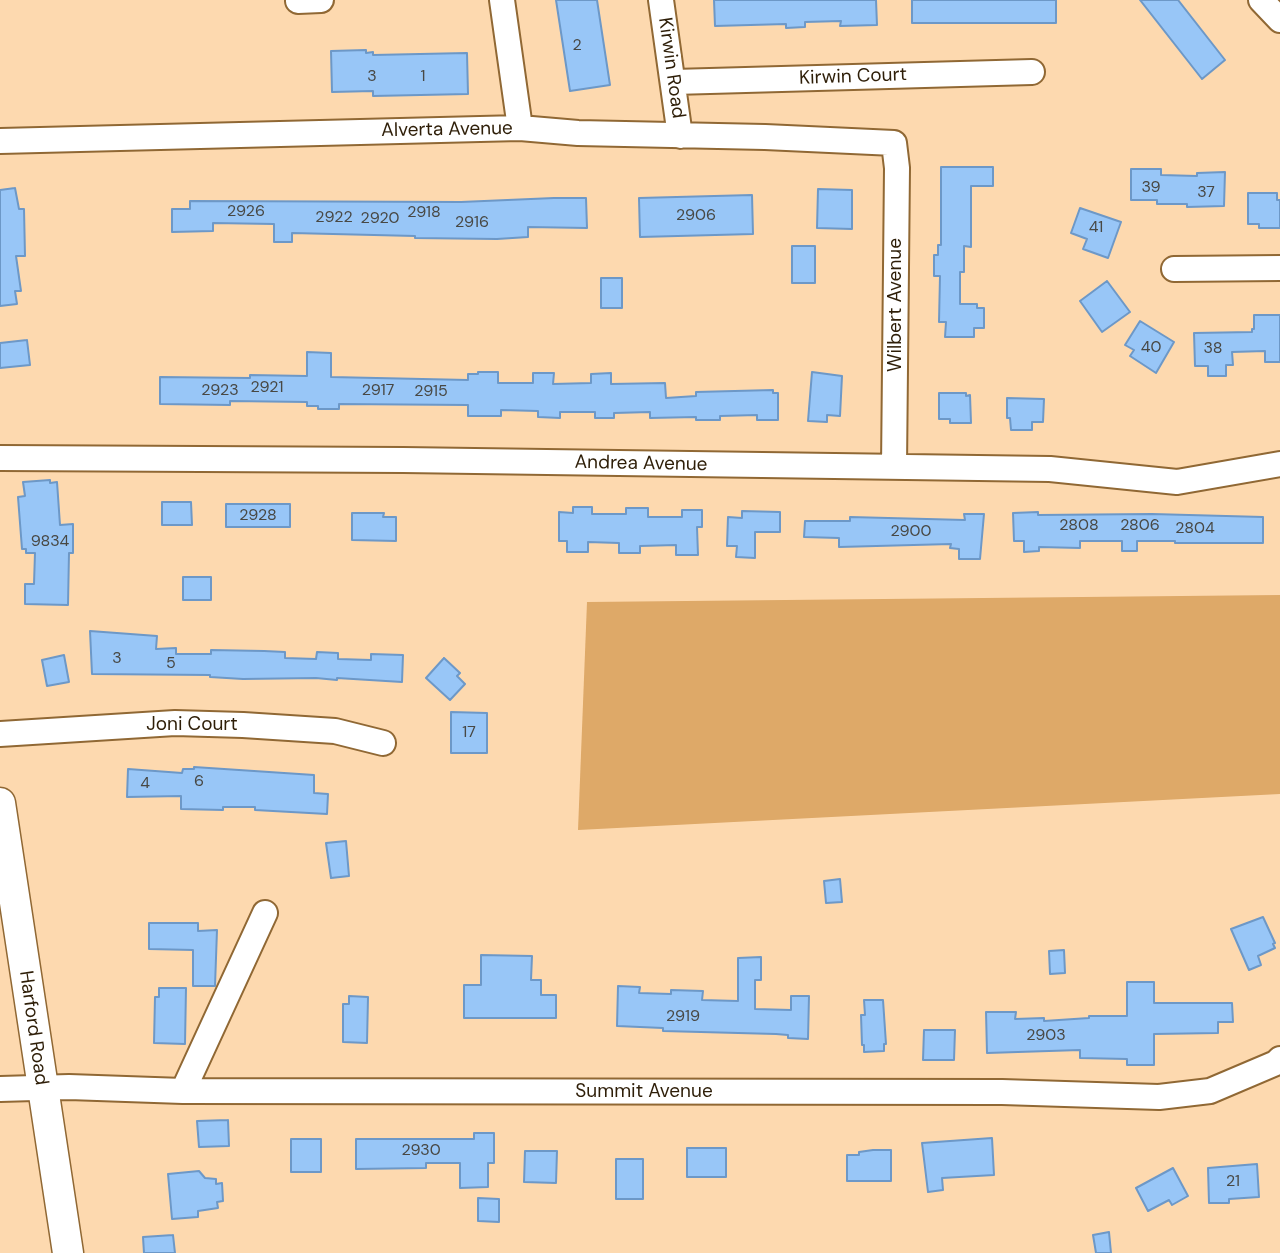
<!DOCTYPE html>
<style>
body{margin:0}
canvas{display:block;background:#fdd9af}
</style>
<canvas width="1280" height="1253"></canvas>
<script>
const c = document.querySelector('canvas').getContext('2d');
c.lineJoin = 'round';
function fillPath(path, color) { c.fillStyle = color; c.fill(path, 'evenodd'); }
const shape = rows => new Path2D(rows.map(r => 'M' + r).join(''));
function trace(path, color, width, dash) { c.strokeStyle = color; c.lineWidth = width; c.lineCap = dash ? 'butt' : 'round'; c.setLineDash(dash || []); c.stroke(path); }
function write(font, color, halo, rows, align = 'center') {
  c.font = font + ' "DM Sans",sans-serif'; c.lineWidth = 5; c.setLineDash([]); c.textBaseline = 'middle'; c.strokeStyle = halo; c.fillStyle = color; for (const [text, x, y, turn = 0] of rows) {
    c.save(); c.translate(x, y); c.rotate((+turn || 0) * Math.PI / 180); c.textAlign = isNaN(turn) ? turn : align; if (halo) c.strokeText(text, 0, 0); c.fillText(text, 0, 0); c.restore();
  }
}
const green = shape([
 [1280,595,1280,794,578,830,587,602]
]);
const building = shape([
 [556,0,597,0,610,85,570,91,556,0],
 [714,0,876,0,877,25,840,26,841,21,805,22,805,27,786,28,786,24,715,26,714,0],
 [912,0,1056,0,1056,23,912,23,912,0],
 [1140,0,1178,0,1225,60,1202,79,1140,0],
 [366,50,366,53,373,52,373,55,467,53,468,94,373,96,373,91,332,92,331,51,366,50],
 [941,167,993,167,993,186,971,186,971,247,964,246,964,272,960,272,960,304,977,304,977,308,984,308,984,328,974,328,974,337,945,337,946,322,939,322,940,276,934,276,934,255,938,255,938,245,941,245,941,167],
 [1131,169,1161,169,1161,175,1197,176,1197,173,1225,172,1224,206,1187,207,1187,204,1157,204,1157,200,1131,200,1131,169],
 [15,188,19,209,24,209,25,256,16,256,21,291,15,291,17,304,0,306,0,190,15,188],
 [818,189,852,190,852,229,817,228,818,189],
 [1248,193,1277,193,1277,200,1280,200,1280,228,1259,228,1259,224,1248,224,1248,193],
 [752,195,753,234,640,237,639,198,752,195],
 [554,198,586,198,587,228,528,227,528,237,497,239,415,238,415,236,292,233,292,242,274,242,274,224,213,223,213,231,172,232,172,209,190,209,190,201,461,202,554,198],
 [1080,208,1121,222,1108,258,1083,249,1087,239,1071,233,1080,208],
 [792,246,815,246,815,283,792,283,792,246],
 [601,278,622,278,622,308,601,308,601,278],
 [1107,281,1130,312,1102,332,1080,301,1107,281],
 [1254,315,1280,315,1280,362,1265,362,1265,351,1232,352,1233,365,1226,365,1226,376,1208,376,1208,366,1195,366,1194,333,1252,332,1252,329,1254,329,1254,315],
 [1140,321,1174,342,1156,373,1130,356,1134,350,1125,345,1140,321],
 [27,340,30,365,0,368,0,343,27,340],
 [307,352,331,353,331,377,468,380,468,374,478,374,478,372,498,372,498,383,533,383,533,373,554,373,553,384,591,383,591,374,611,373,611,384,665,383,666,398,696,396,696,392,773,390,773,393,778,393,778,420,757,420,757,415,720,416,720,420,696,420,696,417,650,418,650,412,614,413,614,418,595,418,595,412,560,412,560,418,538,417,538,411,501,410,501,416,468,416,468,405,339,404,339,409,318,409,318,406,307,406,307,402,230,401,230,405,160,404,160,377,250,378,250,375,307,376,307,352],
 [812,372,842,376,840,416,827,415,827,422,808,421,812,372],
 [939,393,966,393,966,396,970,395,971,423,950,423,950,419,939,419,939,393],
 [1007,398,1044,399,1043,422,1032,422,1032,430,1011,430,1010,418,1007,418,1007,398],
 [50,480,50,483,57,482,60,525,73,524,73,553,69,553,68,605,25,604,25,584,34,584,35,553,26,553,26,549,22,549,18,497,25,496,23,482,50,480],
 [162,502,191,502,192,525,162,525,162,502],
 [226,504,290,504,290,527,226,527,226,504],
 [573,507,592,507,592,514,626,514,626,508,648,508,648,517,682,517,682,510,702,510,702,527,697,527,698,555,676,555,676,545,640,546,640,553,619,553,619,543,588,542,588,552,567,552,567,541,559,541,559,512,573,513,573,507],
 [742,511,780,512,780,532,755,532,755,558,736,557,737,546,727,546,728,517,742,518,742,511],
 [1038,512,1038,515,1152,514,1263,517,1263,543,1175,543,1175,541,1137,541,1137,551,1122,551,1122,541,1080,541,1080,548,1039,547,1039,551,1024,552,1024,541,1014,541,1013,513,1038,512],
 [352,513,384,513,383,517,396,517,396,541,352,540,352,513],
 [964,514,984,514,980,559,959,559,959,549,950,548,951,544,839,547,839,538,804,537,805,521,850,521,850,517,965,520,964,514],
 [183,577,211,577,211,600,183,600,183,577],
 [90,631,157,636,156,649,176,648,176,654,211,654,211,650,264,651,285,652,285,658,316,659,317,652,338,653,338,659,371,660,371,654,403,655,402,682,337,678,337,680,316,678,243,679,210,677,210,675,92,674,90,631],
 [64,655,69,682,47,686,42,660,64,655],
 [444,658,460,673,457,676,465,684,450,700,426,678,444,658],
 [451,712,487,713,487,753,451,753,451,712],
 [194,767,314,775,314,793,328,794,327,814,255,810,255,807,223,807,223,810,181,809,181,796,127,797,128,769,182,773,183,769,194,769,194,767],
 [346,841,349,876,331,878,326,843,346,841],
 [840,879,842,902,826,903,824,881,840,879],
 [1263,917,1275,943,1273,944,1275,948,1258,956,1261,965,1249,970,1231,929,1263,917],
 [149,923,198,923,198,931,217,930,215,986,193,986,193,950,149,949,149,923],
 [1064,950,1065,973,1050,974,1049,951,1064,950],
 [481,955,532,956,531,980,541,980,541,995,556,995,556,1018,464,1018,464,985,481,985,481,955],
 [761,957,761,980,755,980,755,1009,791,1010,791,996,809,996,808,1039,788,1038,788,1035,776,1034,663,1031,663,1028,617,1026,618,986,640,987,639,993,671,994,671,990,703,991,702,1000,738,1001,738,958,761,957],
 [1127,982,1154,982,1154,1003,1232,1003,1233,1022,1218,1022,1218,1033,1154,1034,1154,1065,1127,1065,1127,1059,1080,1058,1080,1050,987,1053,986,1012,1016,1012,1015,1019,1044,1018,1044,1021,1089,1018,1089,1016,1127,1016,1127,982],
 [159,988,186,988,185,1044,154,1043,155,997,159,997,159,988],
 [349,996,368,997,367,1043,343,1042,343,1004,349,1004,349,996],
 [864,1000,883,1000,886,1044,884,1044,884,1051,864,1052,864,1045,862,1045,861,1015,865,1015,864,1000],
 [924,1030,955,1030,954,1060,923,1060,924,1030],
 [228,1120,229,1146,199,1147,197,1121,228,1120],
 [474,1133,494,1133,494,1163,488,1163,488,1187,460,1188,460,1163,426,1163,426,1168,356,1169,356,1139,474,1139,474,1133],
 [992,1138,994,1175,942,1178,943,1190,928,1192,922,1143,992,1138],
 [291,1139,321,1139,321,1172,291,1172,291,1139],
 [687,1148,726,1148,726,1177,687,1177,687,1148],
 [873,1150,891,1150,891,1181,847,1181,847,1155,859,1155,859,1152,873,1150],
 [525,1151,557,1151,556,1183,524,1182,525,1151],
 [616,1159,643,1159,643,1199,616,1199,616,1159],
 [1257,1164,1259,1197,1229,1199,1229,1203,1209,1203,1208,1168,1257,1164],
 [1173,1168,1188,1196,1172,1205,1169,1200,1148,1211,1136,1188,1173,1168],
 [199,1171,205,1178,216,1179,216,1184,222,1183,223,1201,217,1202,218,1208,198,1211,198,1217,172,1219,168,1174,199,1171],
 [478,1198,499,1199,499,1222,478,1221,478,1198],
 [1109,1232,1111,1253,1096,1253,1093,1235,1109,1232],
 [173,1235,175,1253,144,1253,143,1237,173,1235]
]);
const minor = shape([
 [502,0,520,128],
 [661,0,680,136],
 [1261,0,1280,20],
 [298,1,321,0],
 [674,82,1032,72],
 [0,141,520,128,578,133,765,137,894,143,897,168,894,467],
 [1174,269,1280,268],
 [0,458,403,460,1050,469,1177,482,1280,464],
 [0,734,175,723,243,725,335,731,383,743],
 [0,1089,69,1087,183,1091,1002,1092,1159,1097,1210,1091,1276,1063,1280,1059],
 [183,1091,265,913]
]);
const major = shape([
 [0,803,68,1253]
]);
const numberNames = [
 ["2",577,46],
 ["3",372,77],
 ["1",423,77],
 ["39",1151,188],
 ["37",1206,193],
 ["2926",246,212],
 ["2918",424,213],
 ["2906",696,216],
 ["2922",334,218],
 ["2920",380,219],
 ["2916",472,223],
 ["41",1096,228],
 ["40",1151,348],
 ["38",1213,349],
 ["2921",267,388],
 ["2923",220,391],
 ["2917",378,391],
 ["2915",431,392],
 ["2928",258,516],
 ["2808",1079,526],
 ["2806",1140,526],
 ["2804",1195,529],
 ["2900",911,532],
 ["9834",50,542],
 ["3",117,659],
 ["5",171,664],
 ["17",469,733],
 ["6",199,782],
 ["4",145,784],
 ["2919",683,1017],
 ["2903",1046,1036],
 ["2930",421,1151],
 ["21",1233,1182]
];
const streetNames = [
 ["Kirwin Road",671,68,82],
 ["Kirwin Court",853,77,-2],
 ["Alverta Avenue",447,130,-1],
 ["Wilbert Avenue",896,305,-90],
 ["Andrea Avenue",641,464,1],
 ["Joni Court",192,725],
 ["Harford Road",33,1028,82],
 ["Summit Avenue",644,1092]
];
fillPath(green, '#dea968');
fillPath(building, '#98c6f7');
trace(building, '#6d98c7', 2);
trace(minor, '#906834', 28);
trace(major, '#906834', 33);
trace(minor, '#fff', 24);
trace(major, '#fff', 30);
write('16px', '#484844', null, numberNames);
write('19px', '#2e1e08', '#fff', streetNames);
</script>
